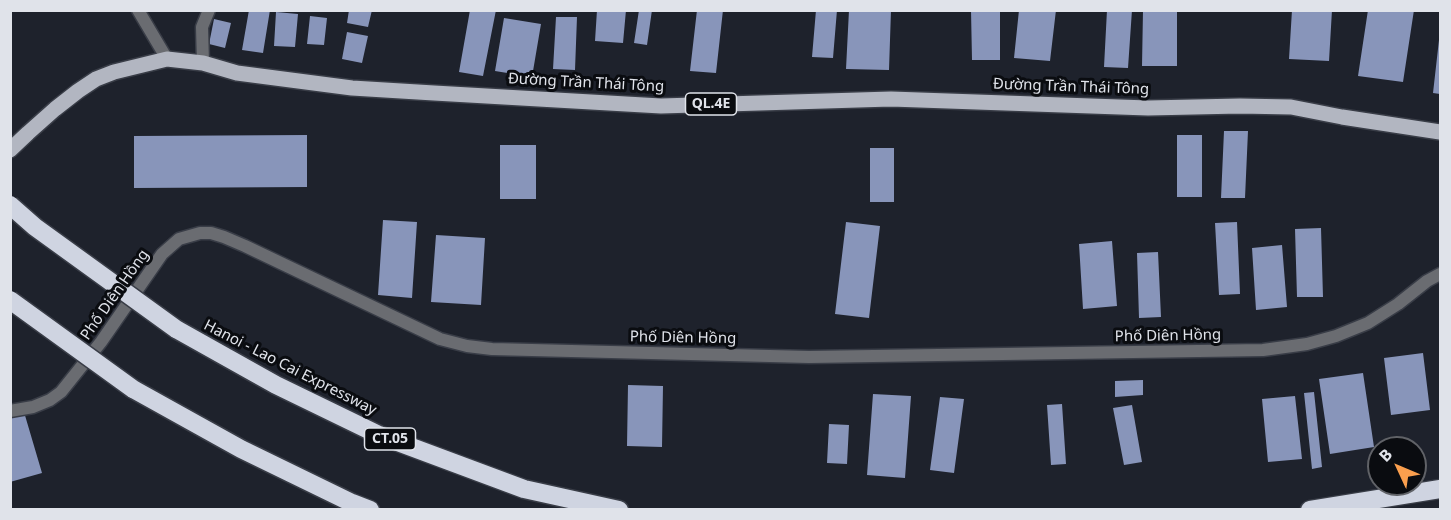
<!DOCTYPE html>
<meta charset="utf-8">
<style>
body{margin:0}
#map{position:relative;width:1451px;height:520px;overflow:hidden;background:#1e222c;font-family:"Noto Sans",sans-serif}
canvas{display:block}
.frame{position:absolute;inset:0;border:12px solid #e0e3ea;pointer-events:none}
.north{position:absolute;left:1367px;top:436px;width:60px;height:60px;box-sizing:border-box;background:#0a0c10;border:2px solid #606267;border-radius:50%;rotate:314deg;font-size:16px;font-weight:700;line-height:24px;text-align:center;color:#e0e3ea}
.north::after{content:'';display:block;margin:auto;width:21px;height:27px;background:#fa9f4e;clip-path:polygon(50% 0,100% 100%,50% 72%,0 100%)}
</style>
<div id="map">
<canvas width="1451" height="520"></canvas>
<div class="frame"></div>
<div class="north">B</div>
</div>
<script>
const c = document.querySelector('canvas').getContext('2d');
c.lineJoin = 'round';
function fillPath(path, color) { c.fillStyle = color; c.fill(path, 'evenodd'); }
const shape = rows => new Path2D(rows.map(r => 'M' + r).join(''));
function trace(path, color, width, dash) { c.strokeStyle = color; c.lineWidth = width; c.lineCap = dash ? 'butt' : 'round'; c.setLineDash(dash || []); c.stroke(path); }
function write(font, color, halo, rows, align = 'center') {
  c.font = font + ' "Noto Sans",sans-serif'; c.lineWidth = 6; c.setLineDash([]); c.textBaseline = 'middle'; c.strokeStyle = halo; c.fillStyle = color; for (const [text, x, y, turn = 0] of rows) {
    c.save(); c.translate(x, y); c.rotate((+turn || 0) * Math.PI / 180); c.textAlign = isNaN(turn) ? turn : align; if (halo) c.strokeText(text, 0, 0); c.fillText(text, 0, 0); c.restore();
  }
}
const building = shape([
 [249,10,270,10,263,53,242,50],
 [349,10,372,10,368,27,347,23],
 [470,10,496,10,483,76,459,72],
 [597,10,626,10,623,43,595,41],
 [639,10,652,10,647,45,634,43],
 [697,10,723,10,716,73,690,71],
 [816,10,837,10,833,58,812,57],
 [849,10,891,10,889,70,846,69],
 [971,10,1000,10,1000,60,972,60],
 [1019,10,1056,10,1050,61,1014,58],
 [1107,10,1132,10,1128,68,1104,67],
 [1143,10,1177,10,1177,66,1142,66],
 [1292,10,1332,10,1329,61,1289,59],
 [1368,10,1414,10,1403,82,1358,76],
 [276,12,298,14,295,47,274,46],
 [310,16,327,18,324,45,307,44],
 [556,17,577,17,575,70,553,69],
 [504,18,541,24,532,77,495,71],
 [214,19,231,23,225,48,209,44],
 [347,32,368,36,362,63,342,59],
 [1439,40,1440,40,1440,94,1433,93],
 [1224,131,1248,131,1245,198,1221,198],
 [307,135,307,187,134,188,134,136],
 [1177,135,1202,135,1202,197,1177,197],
 [500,145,536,145,536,199,500,199],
 [870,148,894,148,894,202,870,202],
 [383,220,417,222,412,298,378,295],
 [846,222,880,226,869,318,835,314],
 [1237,222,1240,294,1219,295,1215,223],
 [1321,228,1323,297,1297,297,1295,229],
 [436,235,485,238,481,305,431,302],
 [1112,241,1117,306,1083,309,1079,244],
 [1282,245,1287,307,1256,310,1252,248],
 [1158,252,1161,317,1139,318,1137,253],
 [1423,353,1430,410,1391,415,1384,358],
 [1363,373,1374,447,1330,454,1319,379],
 [1143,380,1143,395,1115,397,1115,381],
 [628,385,663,386,662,447,627,446],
 [1314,392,1322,467,1312,469,1304,393],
 [873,394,911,396,905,478,867,475],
 [1295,396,1302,459,1268,462,1262,399],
 [940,397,964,399,954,473,930,470],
 [1062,404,1066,464,1051,465,1047,405],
 [1132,405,1142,462,1124,465,1113,408],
 [24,412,42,473,10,482,10,416],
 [829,424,849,425,847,464,827,463]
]);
const lane = shape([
 [203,63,202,27,209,10]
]);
const street = shape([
 [138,10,167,59],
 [10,411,33,407,50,400,61,392,101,342,162,254,179,239,200,233,211,233,224,237,245,246,440,339,467,346,492,349,809,357,1263,350,1307,344,1336,336,1368,323,1398,304,1427,281,1440,274]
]);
const primary = shape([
 [10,150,28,133,55,109,78,91,96,79,114,72,167,59,203,63,237,73,352,88,434,93,661,106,891,99,1148,108,1240,106,1291,107,1342,117,1440,132]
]);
const highway = shape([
 [176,329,276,385,379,435,524,489,619,510],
 [133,389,241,449,352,503,370,510],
 [1310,510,1440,489]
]);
const highwayBridge = shape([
 [10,205,35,227,176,329],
 [10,300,133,389]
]);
const shields = [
 [711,104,51],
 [390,439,51]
];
const shieldNames = [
 ["QL.4E",711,104],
 ["CT.05",390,439]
];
const streetNames = [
 ["Đường Trần Thái Tông",586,83,3],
 ["Đường Trần Thái Tông",1071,87,2],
 ["Phố Diên Hồng",115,295,-55],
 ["Phố Diên Hồng",1168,336,-1],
 ["Phố Diên Hồng",683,338,1],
 ["Hanoi - Lao Cai Expressway",290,368,27]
];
fillPath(building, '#8895ba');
trace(lane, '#393d47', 15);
trace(street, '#393d47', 15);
trace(primary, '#393d47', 18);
trace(highway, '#393d47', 21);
trace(lane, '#6a6c71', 12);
trace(street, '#6a6c71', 12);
trace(primary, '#b2b6c1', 15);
trace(highway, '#cfd4e1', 18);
trace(highwayBridge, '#393d47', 21, []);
trace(highwayBridge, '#cfd4e1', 18);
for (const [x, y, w] of shields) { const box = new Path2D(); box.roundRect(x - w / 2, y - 11, w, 22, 4.5); c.fillStyle = '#0a0c10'; c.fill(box); trace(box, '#e0e3ea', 1.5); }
write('bold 14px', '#e0e3ea', null, shieldNames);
write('15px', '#e0e3ea', '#0a0c10', streetNames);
</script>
